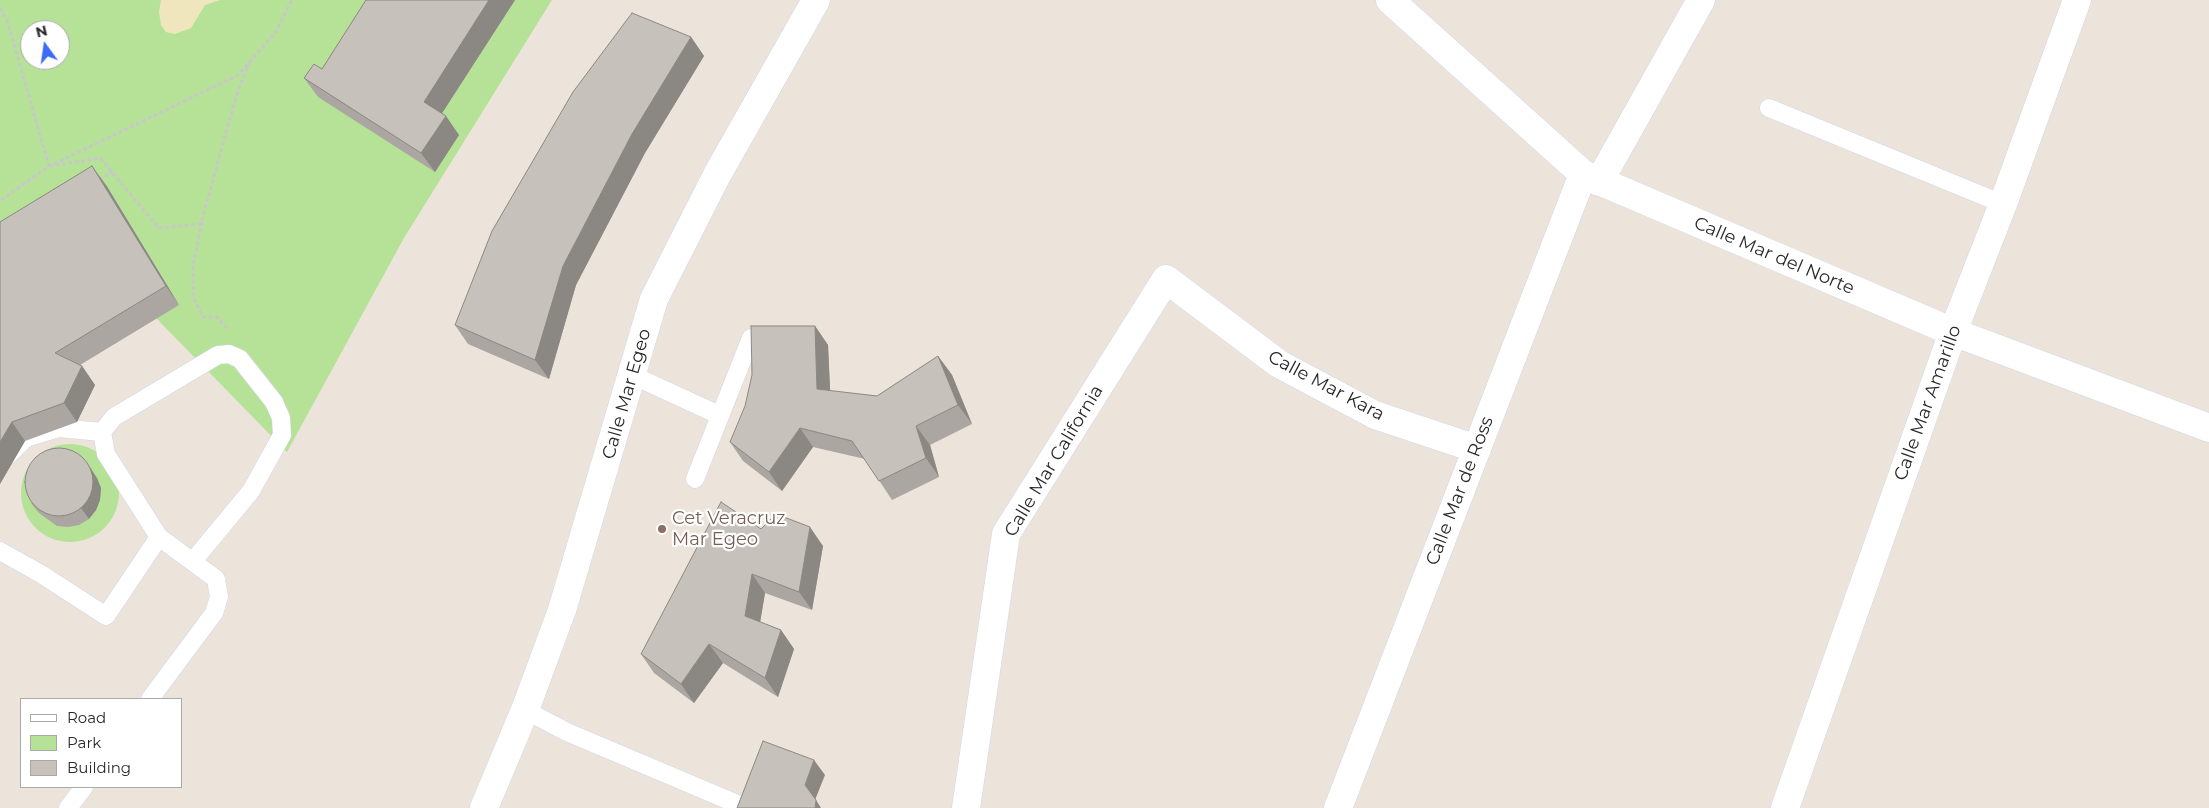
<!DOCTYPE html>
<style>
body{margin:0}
#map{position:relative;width:2209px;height:808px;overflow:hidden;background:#ece4db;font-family:Montserrat,sans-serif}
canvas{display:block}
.legend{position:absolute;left:20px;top:698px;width:162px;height:90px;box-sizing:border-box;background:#fff;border:1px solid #a9a9a9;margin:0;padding:6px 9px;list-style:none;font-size:15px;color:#292929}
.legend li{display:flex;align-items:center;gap:10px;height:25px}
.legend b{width:25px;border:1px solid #a9a9a9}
.north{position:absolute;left:20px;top:20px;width:50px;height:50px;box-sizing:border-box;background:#fff;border:1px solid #a9a9a9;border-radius:50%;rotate:346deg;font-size:14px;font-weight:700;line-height:20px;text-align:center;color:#292929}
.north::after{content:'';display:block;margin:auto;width:18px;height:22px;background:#3c6bf7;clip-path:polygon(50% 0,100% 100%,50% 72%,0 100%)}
</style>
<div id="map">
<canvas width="2209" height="808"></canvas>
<ul class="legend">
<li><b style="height:6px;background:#fff"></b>Road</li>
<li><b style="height:14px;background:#b6e298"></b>Park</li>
<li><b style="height:14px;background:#c7c1bb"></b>Building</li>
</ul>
<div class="north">N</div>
</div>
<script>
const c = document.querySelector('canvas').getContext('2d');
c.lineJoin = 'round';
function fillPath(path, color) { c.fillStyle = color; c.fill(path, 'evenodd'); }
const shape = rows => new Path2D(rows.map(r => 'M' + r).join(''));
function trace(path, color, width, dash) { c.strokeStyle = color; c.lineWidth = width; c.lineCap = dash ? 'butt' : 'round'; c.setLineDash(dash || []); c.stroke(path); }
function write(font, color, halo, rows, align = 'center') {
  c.font = font + ' Montserrat,sans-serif'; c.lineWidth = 4.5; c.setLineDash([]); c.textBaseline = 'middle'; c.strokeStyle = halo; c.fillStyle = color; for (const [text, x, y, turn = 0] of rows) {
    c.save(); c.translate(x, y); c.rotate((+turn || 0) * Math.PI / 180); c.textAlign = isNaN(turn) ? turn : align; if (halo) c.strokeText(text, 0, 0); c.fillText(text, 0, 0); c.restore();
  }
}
const green = shape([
 [0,0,552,0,404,238,287,452,154,316,0,283],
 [30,30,60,30,60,60,30,60],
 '21 493a49 49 0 1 1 98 0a49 49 0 1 1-98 0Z'
]);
const sand = shape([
 [161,0,220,0,205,5,191,28,175,34,166,32,161,25,159,12]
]);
const path = shape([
 [0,8,7,20,49,166,0,201],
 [54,164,238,75,275,33,292,0],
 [49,166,100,158,159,228,201,224,228,125,240,85,251,60],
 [99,180,112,172],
 [202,222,193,265,193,297,203,317,217,317,227,328]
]);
const service = shape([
 [1769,108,2003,204],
 [632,375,719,415],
 [0,463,26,438,59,428,102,432],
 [695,479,751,338],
 [0,551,41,574,106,616,159,537],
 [150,699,214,613,219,597,216,579,159,537,106,454,102,432,114,417,218,355,229,354,240,359,274,402,281,418,282,435,251,491,193,561],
 [525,710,567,732,742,806],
 [68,808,84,787]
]);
const minor = shape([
 [1390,0,1583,174,1953,332,2209,428],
 [1599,182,1701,0],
 [484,808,525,710,562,610,654,299,717,175,816,0],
 [966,808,1006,534,1166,279,1279,364,1375,415,1477,449],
 [1338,808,1583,174],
 [1785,808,1953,332,2003,204,2077,0]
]);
const wall = shape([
 [366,0,515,0,442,113,459,135,435,172,318,97,304,78,322,69],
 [691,37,704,56,645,153,576,285,549,379,468,344,455,325],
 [106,185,179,305,80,365,82,366,95,385,77,422,25,441,0,484,0,222],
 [815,326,828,345,830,391,877,396,938,356,952,375,972,424,930,445,939,477,892,500,865,459,813,447,782,491,743,461,730,442],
 [97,478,101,488,100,500,96,510,89,519,79,525,68,527,57,526,39,513,31,503],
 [761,529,823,546,812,610,765,593,760,622,781,630,794,649,778,697,723,663,694,703,654,673,641,654]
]);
const shadedWall = shape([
 [489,0,515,0,437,121,424,102],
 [691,37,704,56,645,153,576,285,549,379,535,360,563,266,632,134],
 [446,116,459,135,435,172,421,153],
 [92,166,106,185,179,305,166,286],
 [815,326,828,345,831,408,817,389],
 [938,356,952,375,972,424,958,405],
 [82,366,95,385,77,422,64,403],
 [12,422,25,441,0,484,0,442],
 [916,426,930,445,939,477,926,458],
 [800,428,813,447,782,491,769,472],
 [90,467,97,478,101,488,100,500,96,510,89,519,81,508],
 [810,527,823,546,812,610,799,592],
 [752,574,765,593,758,635,745,616],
 [781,630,794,649,778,697,765,678],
 [709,644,723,663,694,703,681,684],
 [814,760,825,775,815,800,805,785],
 [816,800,821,808,815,808]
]);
const building = shape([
 [366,0,489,0,424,102,446,116,421,153,304,78,314,64,322,69,366,0],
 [632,13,691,37,632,134,563,266,535,360,455,325,492,231,573,92,632,13],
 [92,166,166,286,55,353,82,366,64,403,12,422,0,442,0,222,92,166],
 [751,326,815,326,817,389,877,396,938,356,958,405,916,426,926,458,879,481,852,441,800,428,769,472,730,442,745,406,752,375,751,326],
 '25 482a34 34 0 1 1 68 0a34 34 0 1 1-68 0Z',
 [721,502,761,529,776,514,810,527,799,592,752,574,745,616,781,630,765,678,709,644,681,684,641,654,721,502],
 [763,741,814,760,805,785,816,800,815,808,737,808,763,741]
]);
const markers = [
 [662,529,5,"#8d6e63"]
];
const streetNames = [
 ["Calle Mar del Norte",1774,256,23],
 ["Calle Mar Kara",1326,386,28],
 ["Calle Mar Egeo",627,394,-74],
 ["Calle Mar Amarillo",1928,403,-70],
 ["Calle Mar California",1054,461,-59],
 ["Calle Mar de Ross",1460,491,-69]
];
const educationNames = [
 ["Cet Veracruz",672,519],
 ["Mar Egeo",672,540]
];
fillPath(green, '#b6e298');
fillPath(sand, '#f0e6be');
trace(service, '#d1d5e2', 19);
trace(minor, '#d1d5e2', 29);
trace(path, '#c7c7c7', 3, [4, 2.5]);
trace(service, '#fff', 18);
trace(minor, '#fff', 28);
fillPath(wall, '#aba6a1');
fillPath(shadedWall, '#8b8783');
fillPath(building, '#c7c1bb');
trace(building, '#8b8783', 1);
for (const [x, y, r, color] of markers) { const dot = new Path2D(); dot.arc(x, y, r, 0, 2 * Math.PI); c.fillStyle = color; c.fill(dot); trace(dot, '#fff', 2); }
write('18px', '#292929', '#fff', streetNames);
write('18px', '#785e54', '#fff', educationNames, 'left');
</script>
